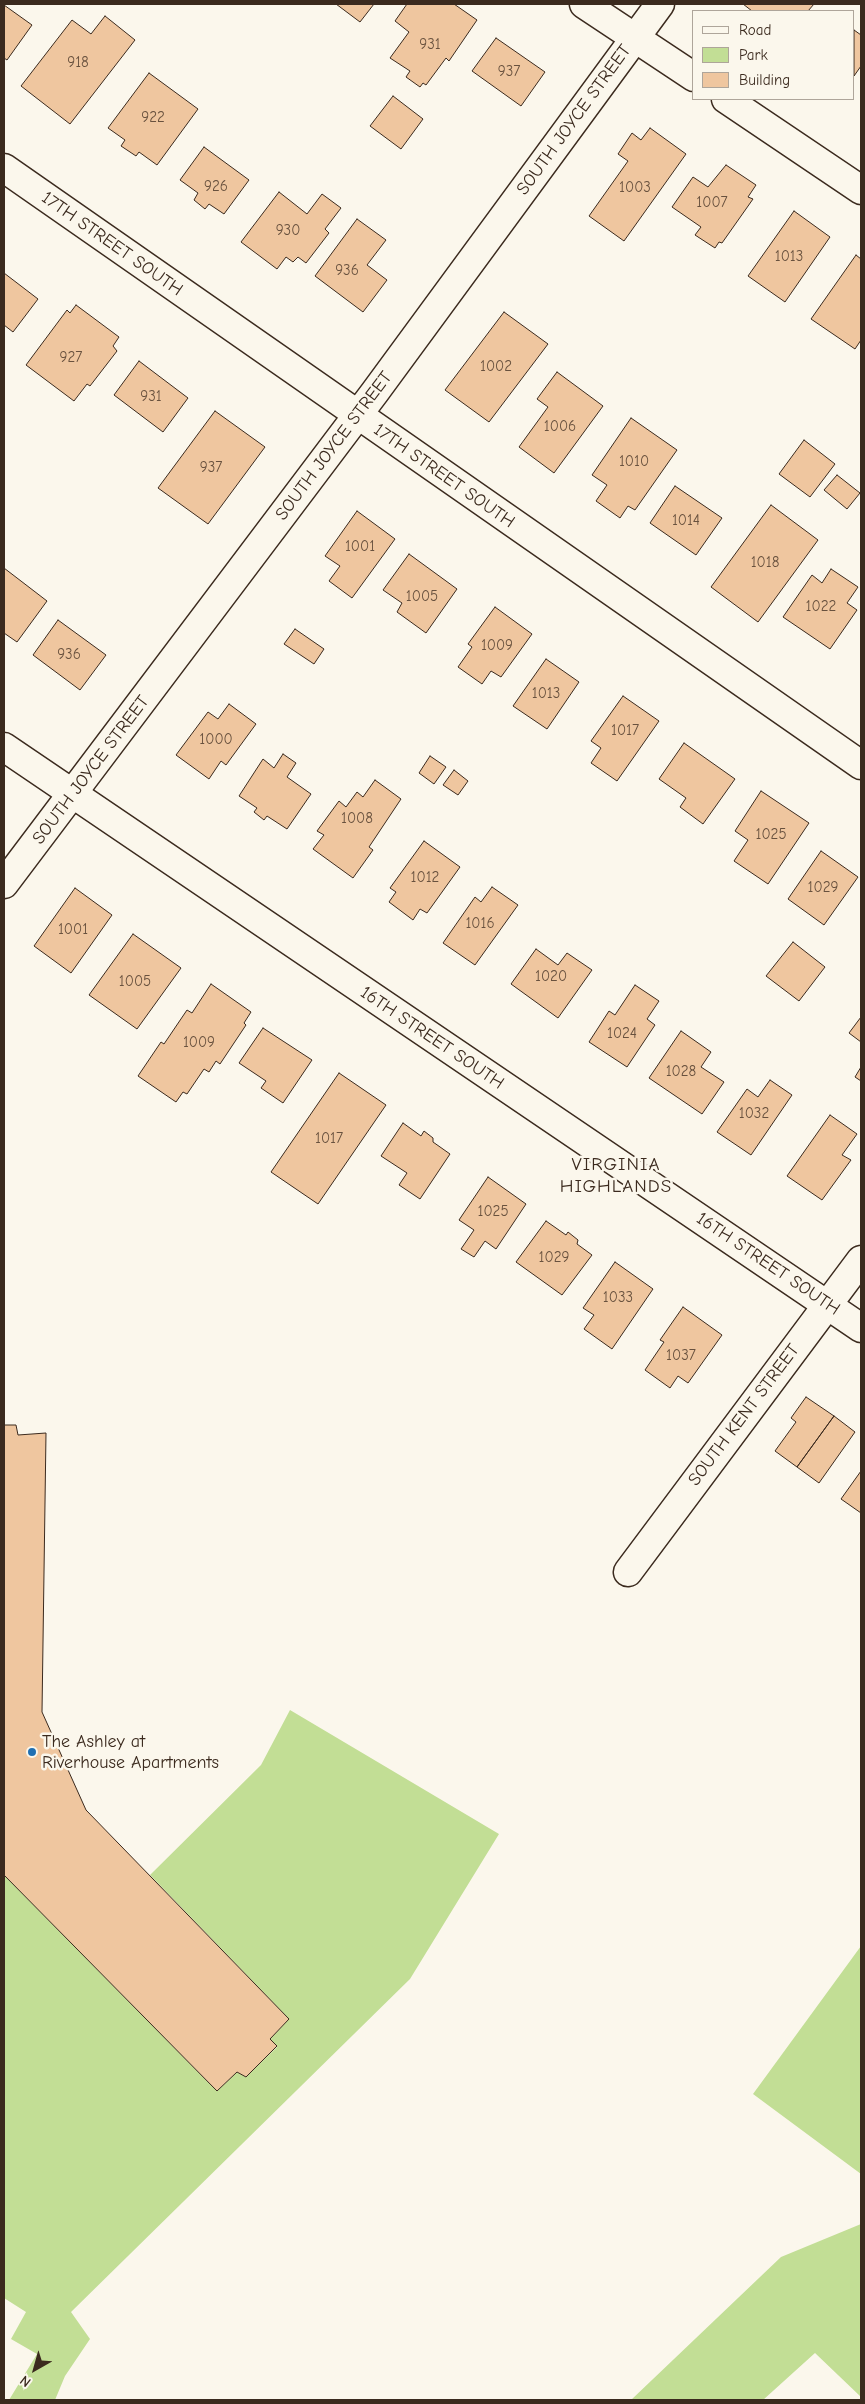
<!DOCTYPE html>
<style>
body{margin:0}
#map{position:relative;width:865px;height:2404px;overflow:hidden;background:#fbf7ec;font-family:"Comic Neue",sans-serif}
canvas{display:block}
.frame{position:absolute;inset:0;border:5px solid #3b2a1e;pointer-events:none}
.legend{position:absolute;left:692px;top:10px;width:162px;height:90px;box-sizing:border-box;background:#fbf7ec;border:1px solid #aea59a;margin:0;padding:6px 9px;list-style:none;font-size:15px;color:#3b2a1e}
.legend li{display:flex;align-items:center;gap:10px;height:25px}
.legend b{width:25px;border:1px solid #aea59a}
.north{position:absolute;left:10px;top:2344px;width:50px;height:50px;-webkit-text-stroke:4px #fbf7ec;paint-order:stroke;rotate:218deg;font-size:14px;font-weight:700;line-height:20px;text-align:center;color:#3b2a1e}
.north::after{content:'';display:block;margin:auto;width:18px;height:22px;background:#3b2a1e;clip-path:polygon(50% 0,100% 100%,50% 72%,0 100%)}
</style>
<div id="map">
<canvas width="865" height="2404"></canvas>
<div class="frame"></div>
<ul class="legend">
<li><b style="height:6px;background:#fbf7ec"></b>Road</li>
<li><b style="height:14px;background:#c2de95"></b>Park</li>
<li><b style="height:14px;background:#efc69f"></b>Building</li>
</ul>
<div class="north">N</div>
</div>
<script>
const c = document.querySelector('canvas').getContext('2d');
c.lineJoin = 'round';
function fillPath(path, color) { c.fillStyle = color; c.fill(path, 'evenodd'); }
const shape = rows => new Path2D(rows.map(r => 'M' + r).join(''));
function trace(path, color, width, dash) { c.strokeStyle = color; c.lineWidth = width; c.lineCap = dash ? 'butt' : 'round'; c.setLineDash(dash || []); c.stroke(path); }
function write(font, color, halo, rows, align = 'center') {
  c.font = font + ' "Comic Neue",sans-serif'; c.lineWidth = 5; c.setLineDash([]); c.textBaseline = 'middle'; c.strokeStyle = halo; c.fillStyle = color; for (const [text, x, y, turn = 0] of rows) {
    c.save(); c.translate(x, y); c.rotate((+turn || 0) * Math.PI / 180); c.textAlign = isNaN(turn) ? turn : align; if (halo) c.strokeText(text, 0, 0); c.fillText(text, 0, 0); c.restore();
  }
}
const green = shape([
 [290,1710,499,1834,410,1979,71,2312,90,2339,65,2376,55,2400,9,2400,37,2354,11,2339,26,2312,4,2298,4,1875,217,2091,237,2072,246,2077,277,2047,270,2039,289,2019,150,1875,261,1765],
 [861,1946,861,2174,753,2094],
 [861,2224,861,2397,815,2353,763,2400,631,2400,781,2257]
]);
const building = shape([
 [336,4,374,4,360,22,336,4],
 [407,4,454,4,477,20,449,61,446,58,426,85,423,83,420,87,406,77,410,71,390,58,409,32,395,21,407,4],
 [743,4,814,4,808,11,752,11,743,4],
 [4,5,32,25,7,60,4,58,4,5],
 [105,16,135,40,70,124,21,86,72,20,91,34,105,16],
 [854,30,861,35,861,66,854,76,854,30],
 [496,38,545,72,521,106,472,71,496,38],
 [149,73,198,109,157,165,139,152,136,156,121,146,125,140,108,128,149,73],
 [393,96,423,119,401,149,370,126,393,96],
 [650,128,686,154,624,241,589,216,628,161,618,154,632,133,641,140,650,128],
 [204,147,249,180,224,214,209,204,205,209,194,200,198,193,180,180,204,147],
 [726,165,756,185,748,197,753,199,722,243,719,242,715,248,695,235,701,227,672,207,693,177,708,187,726,165],
 [279,192,307,214,322,194,341,208,325,229,329,233,306,263,298,257,293,262,286,257,277,269,241,242,279,192],
 [794,211,830,237,785,302,748,276,794,211],
 [357,219,386,240,367,265,387,280,363,312,315,276,357,219],
 [856,255,861,259,861,340,855,349,811,319,856,255],
 [4,273,38,299,13,332,4,325,4,273],
 [76,305,119,337,113,346,117,351,90,386,87,384,74,401,26,365,67,310,70,313,76,305],
 [504,312,548,344,489,422,445,390,504,312],
 [139,361,188,398,163,432,114,395,139,361],
 [557,372,603,406,554,473,519,447,548,407,537,399,557,372],
 [215,411,265,447,208,524,158,488,215,411],
 [631,418,677,450,635,510,628,506,620,518,596,501,607,485,592,475,631,418],
 [804,440,835,464,810,497,779,474,804,440],
 [837,475,860,493,847,509,824,490,837,475],
 [675,486,722,518,696,555,650,523,675,486],
 [771,505,818,540,758,622,711,587,771,505],
 [357,511,395,539,352,598,329,581,340,566,325,556,357,511],
 [409,554,457,589,426,633,397,612,402,603,383,590,409,554],
 [4,568,47,601,17,642,4,633,4,568],
 [831,569,858,587,847,603,857,610,830,649,783,617,812,575,822,583,831,569],
 [495,607,532,634,501,677,491,671,482,684,458,667,472,647,468,644,495,607],
 [58,620,106,655,80,690,33,655,58,620],
 [295,629,324,649,314,664,284,644,295,629],
 [546,659,579,682,547,729,513,706,546,659],
 [623,696,659,721,617,781,591,763,601,748,591,741,623,696],
 [229,704,256,724,226,765,221,761,209,779,176,755,208,712,218,719,229,704],
 [684,743,735,779,703,824,680,807,686,798,659,779,684,743],
 [283,754,296,763,287,777,311,794,287,829,267,816,264,820,254,812,257,808,239,796,263,759,274,768,283,754],
 [430,756,446,767,434,784,419,773,430,756],
 [454,770,468,781,458,795,443,785,454,770],
 [375,780,401,799,369,847,373,850,353,878,313,849,324,835,317,831,339,801,346,807,357,792,363,797,375,780],
 [761,791,809,823,768,884,734,861,748,840,735,831,761,791],
 [424,841,460,867,427,913,420,909,413,920,389,902,396,892,390,888,424,841],
 [821,851,858,877,824,925,788,899,821,851],
 [492,887,518,905,475,965,443,943,475,897,481,902,492,887],
 [75,888,112,915,71,973,34,946,75,888],
 [133,934,181,968,137,1029,89,995,133,934],
 [793,942,825,967,799,1001,766,976,793,942],
 [536,949,558,965,567,953,592,970,558,1018,511,984,536,949],
 [211,984,251,1012,244,1023,246,1025,220,1064,216,1061,209,1072,204,1069,187,1094,183,1092,176,1102,138,1076,161,1042,164,1044,187,1010,192,1013,211,984],
 [635,985,659,1001,647,1019,655,1025,627,1067,589,1042,609,1011,615,1015,635,985],
 [861,1017,861,1042,849,1033,861,1017],
 [263,1028,312,1060,283,1103,261,1088,266,1081,239,1063,263,1028],
 [681,1031,711,1052,701,1067,724,1082,702,1114,649,1078,681,1031],
 [861,1067,861,1081,855,1077,861,1067],
 [339,1073,386,1105,318,1204,271,1172,339,1073],
 [770,1080,792,1095,751,1155,717,1132,747,1089,758,1097,770,1080],
 [830,1115,857,1134,842,1155,851,1160,822,1200,787,1176,830,1115],
 [403,1123,421,1136,424,1131,433,1138,433,1142,450,1154,420,1199,399,1185,407,1173,381,1156,403,1123],
 [488,1177,526,1204,496,1249,485,1241,474,1257,461,1249,474,1230,459,1220,488,1177],
 [546,1221,566,1235,568,1232,578,1240,577,1244,592,1255,562,1295,516,1262,546,1221],
 [615,1262,653,1289,612,1349,584,1329,594,1315,583,1308,615,1262],
 [683,1307,722,1335,688,1383,678,1376,670,1388,645,1370,664,1342,660,1340,683,1307],
 [806,1397,834,1416,797,1467,775,1451,796,1422,791,1418,806,1397],
 [834,1416,855,1432,819,1483,797,1467,834,1416],
 [4,1425,16,1425,18,1435,46,1433,42,1712,86,1810,289,2019,270,2039,277,2046,246,2077,237,2072,217,2091,4,1875,4,1425],
 [861,1471,861,1513,841,1499,861,1471]
]);
const street = shape([
 [584,4,694,77],
 [726,99,861,190],
 [4,168,861,765],
 [4,747,861,1328],
 [628,1572,861,1260]
]);
const secondary = shape([
 [4,884,375,392,660,4]
]);
const markers = [
 [32,1752,5,"#1f6fb2"]
];
const numberNames = [
 ["931",430,45],
 ["918",78,63],
 ["937",509,72],
 ["922",153,118],
 ["926",216,187],
 ["1003",635,188],
 ["1007",712,203],
 ["930",288,231],
 ["1013",789,257],
 ["936",347,271],
 ["927",71,358],
 ["1002",496,367],
 ["931",151,397],
 ["1006",560,427],
 ["1010",634,462],
 ["937",211,468],
 ["1014",686,521],
 ["1001",360,547],
 ["1018",765,563],
 ["1005",422,597],
 ["1022",821,607],
 ["1009",497,646],
 ["936",69,655],
 ["1013",546,694],
 ["1017",625,731],
 ["1000",216,740],
 ["1008",357,819],
 ["1025",771,835],
 ["1012",425,878],
 ["1029",823,888],
 ["1016",480,924],
 ["1001",73,930],
 ["1020",551,977],
 ["1005",135,982],
 ["1024",622,1034],
 ["1009",199,1043],
 ["1028",681,1072],
 ["1032",754,1114],
 ["1017",329,1139],
 ["1025",493,1212],
 ["1029",554,1258],
 ["1033",618,1298],
 ["1037",681,1356]
];
const streetNames = [
 ["SOUTH JOYCE STREET",574,120,-54],
 ["17TH STREET SOUTH",112,244,35],
 ["SOUTH JOYCE STREET",334,446,-53],
 ["17TH STREET SOUTH",444,476,35],
 ["SOUTH JOYCE STREET",91,770,-53],
 ["16TH STREET SOUTH",432,1038,34],
 ["16TH STREET SOUTH",768,1264,34],
 ["SOUTH KENT STREET",744,1415,-53]
];
const poiNames = [
 ["The Ashley at",42,1742],
 ["Riverhouse Apartments",42,1763]
];
const neighbourhoodNames = [
 ["VIRGINIA",616,1165],
 ["HIGHLANDS",616,1187]
];
fillPath(green, '#c2de95');
fillPath(building, '#efc69f');
trace(building, '#3b2a1e', 1);
trace(street, '#3b2a1e', 31);
trace(secondary, '#3b2a1e', 31);
trace(street, '#fbf7ec', 28);
trace(secondary, '#fbf7ec', 28);
for (const [x, y, r, color] of markers) { const dot = new Path2D(); dot.arc(x, y, r, 0, 2 * Math.PI); c.fillStyle = color; c.fill(dot); trace(dot, '#fbf7ec', 2); }
write('15px', '#68513e', null, numberNames);
write('18px', '#3b2a1e', '#fbf7ec', streetNames);
write('18px', '#3b2a1e', '#fbf7ec', poiNames, 'left');
c.letterSpacing = '1px';
write('19px', '#3b2a1e', '#fbf7ec', neighbourhoodNames);
c.letterSpacing = '0px';
</script>
